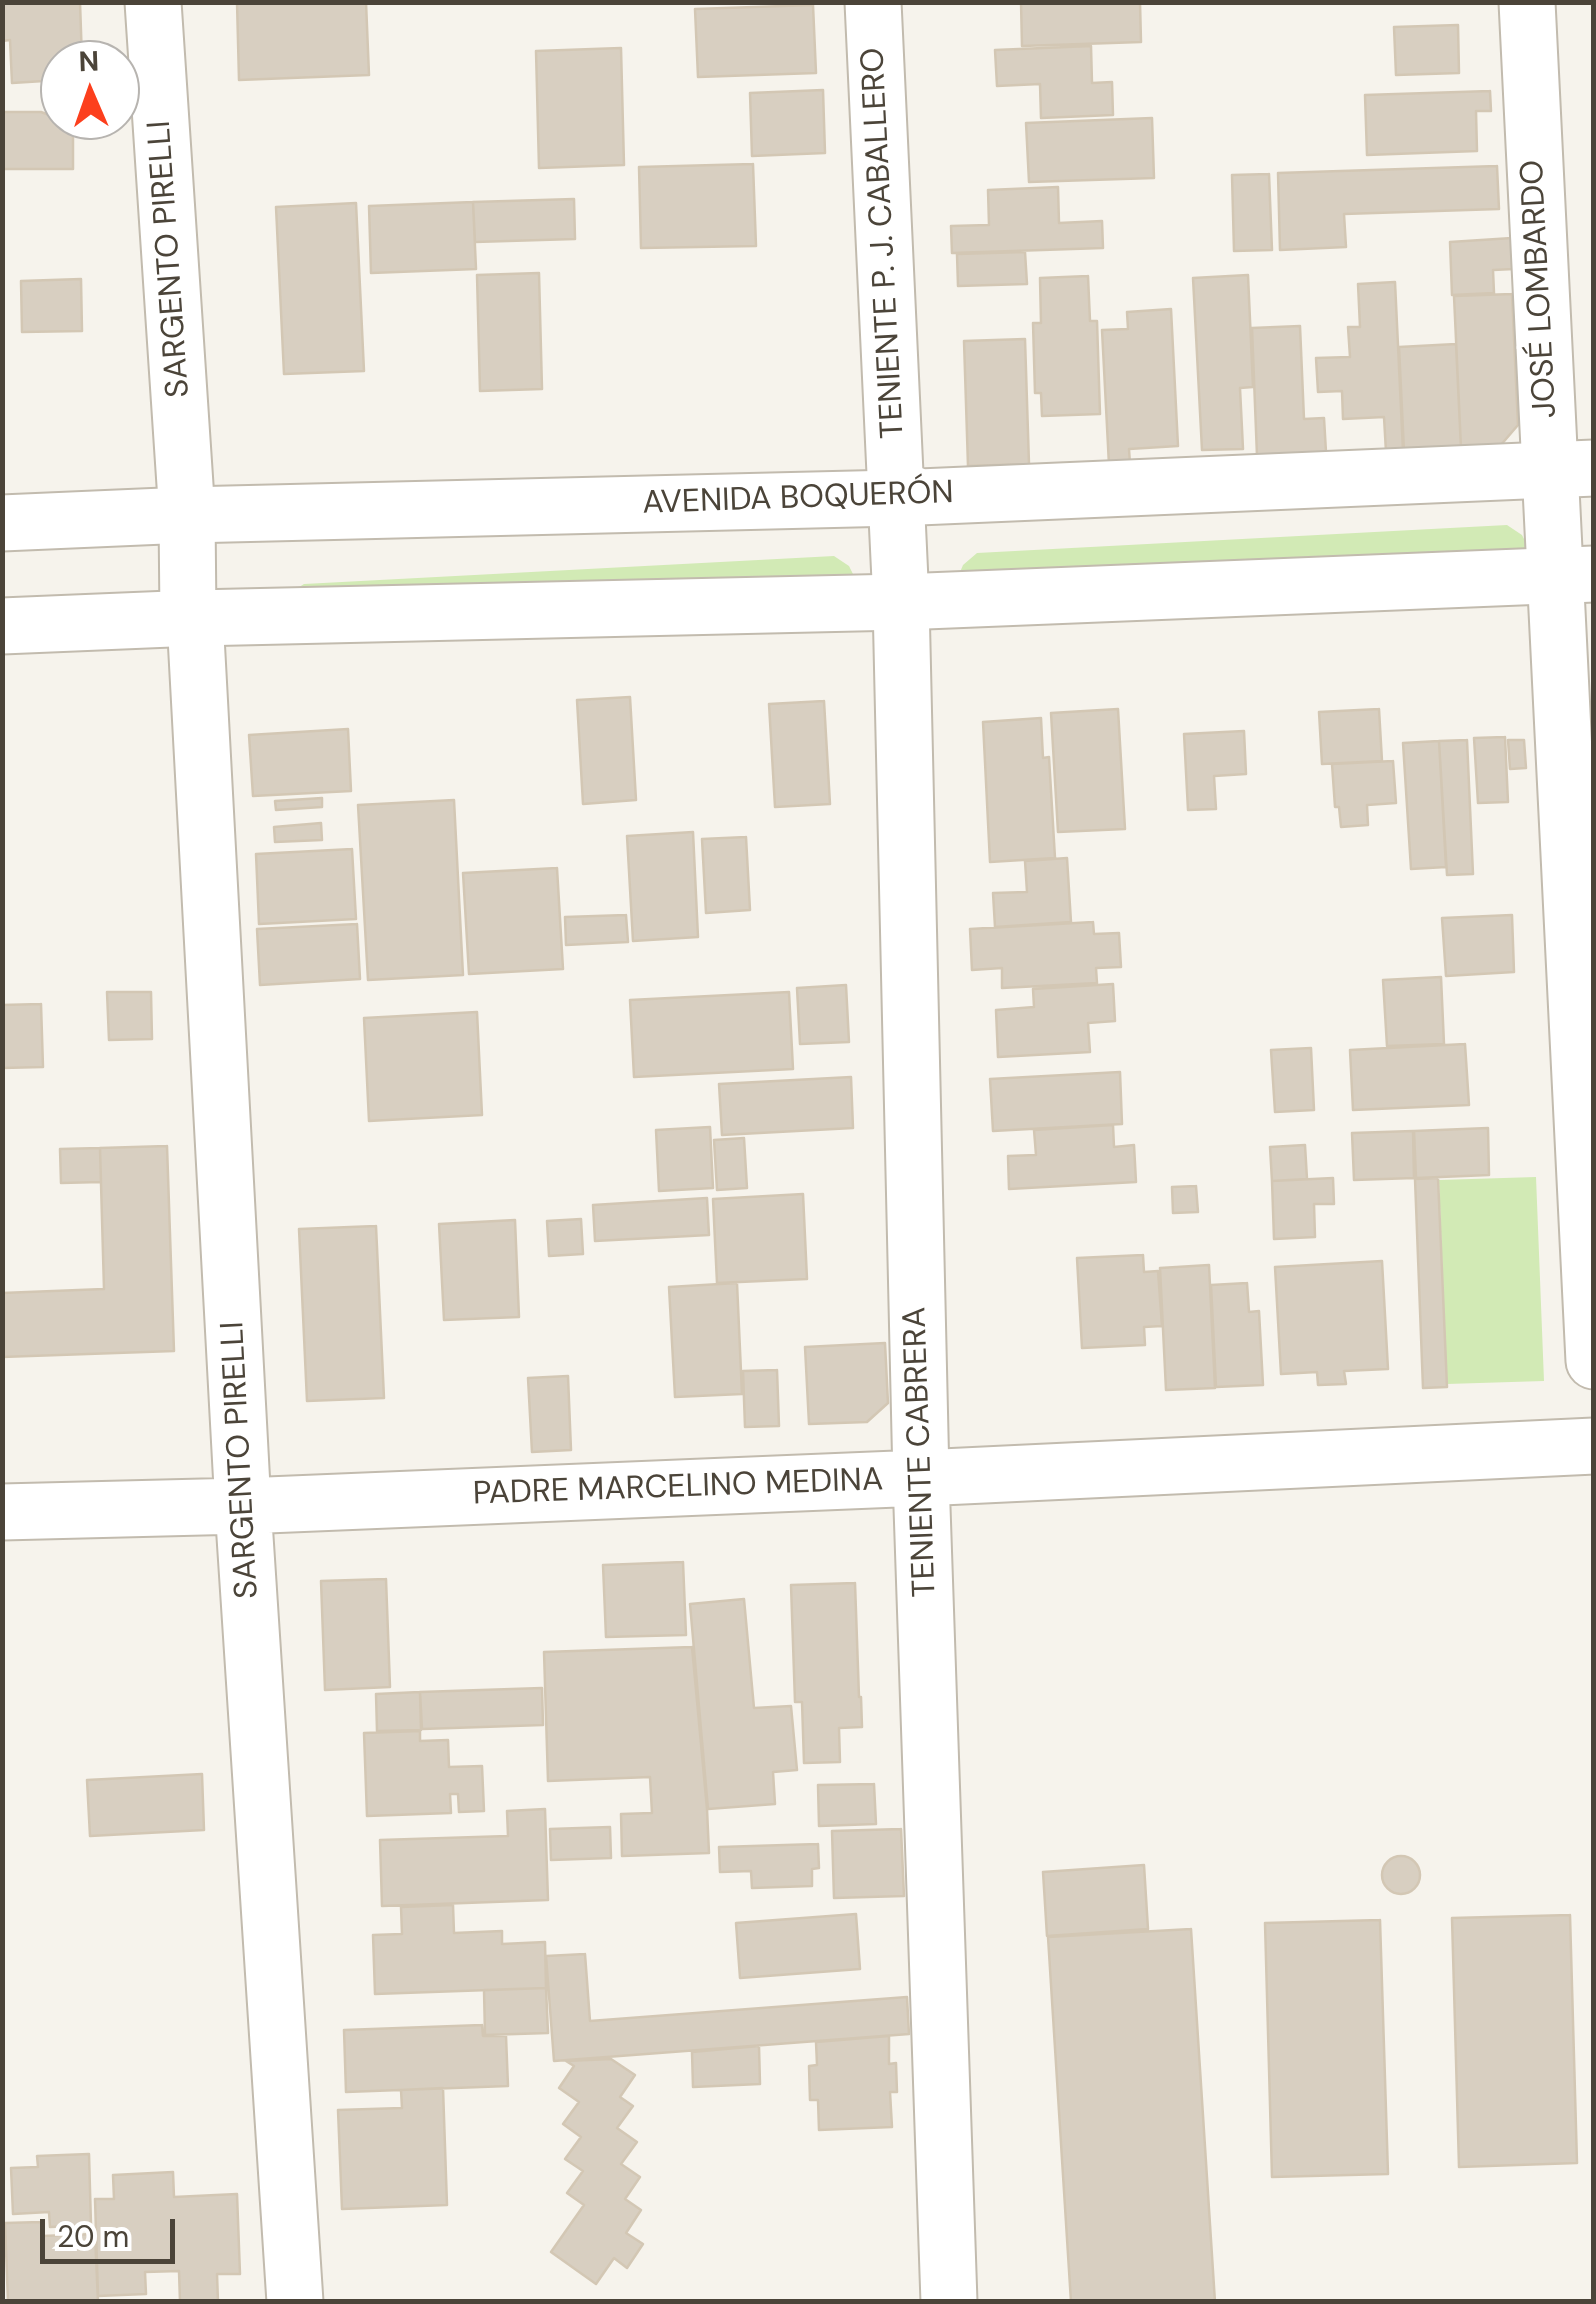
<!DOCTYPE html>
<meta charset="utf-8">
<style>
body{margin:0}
#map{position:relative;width:1596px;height:2304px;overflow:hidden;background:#f6f3ec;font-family:"DM Sans",sans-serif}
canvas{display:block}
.frame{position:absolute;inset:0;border:5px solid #4b4439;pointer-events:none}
.north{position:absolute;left:40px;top:40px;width:100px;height:100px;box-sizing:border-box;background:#fff;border:2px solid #b7b4b0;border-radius:50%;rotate:358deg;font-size:28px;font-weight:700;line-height:40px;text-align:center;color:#4b4439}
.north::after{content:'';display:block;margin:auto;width:35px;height:45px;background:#fc3f1d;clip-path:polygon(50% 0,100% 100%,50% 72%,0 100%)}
.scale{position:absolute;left:40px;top:2219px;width:135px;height:45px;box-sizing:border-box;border:5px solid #4b4439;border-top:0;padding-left:12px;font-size:30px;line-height:35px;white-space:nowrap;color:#4b4439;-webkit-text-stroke:8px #fff;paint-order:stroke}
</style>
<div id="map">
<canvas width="1596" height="2304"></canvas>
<div class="frame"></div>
<div class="north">N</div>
<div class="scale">20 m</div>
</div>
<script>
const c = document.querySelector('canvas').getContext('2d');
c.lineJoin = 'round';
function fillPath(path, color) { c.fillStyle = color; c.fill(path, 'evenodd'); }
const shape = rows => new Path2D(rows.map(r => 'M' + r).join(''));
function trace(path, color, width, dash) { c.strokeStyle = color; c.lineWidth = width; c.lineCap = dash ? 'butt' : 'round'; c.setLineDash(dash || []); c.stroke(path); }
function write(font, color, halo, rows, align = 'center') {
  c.font = font + ' "DM Sans",sans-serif'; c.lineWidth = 10; c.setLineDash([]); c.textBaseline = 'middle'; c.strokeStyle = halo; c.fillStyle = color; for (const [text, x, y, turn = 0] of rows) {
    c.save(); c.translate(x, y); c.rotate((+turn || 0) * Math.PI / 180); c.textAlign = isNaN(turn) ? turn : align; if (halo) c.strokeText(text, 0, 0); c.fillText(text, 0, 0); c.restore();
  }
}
const green = shape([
 [1507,525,1522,535,1528,547,1529,559,958,577,963,565,977,553],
 [834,556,849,566,855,578,296,589,304,584],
 [1536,1177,1544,1381,1447,1384,1439,1180]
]);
const building = shape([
 [2,2,80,2,82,60,60,60,60,80,12,83,10,40,2,41,2,2],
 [237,2,366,2,369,75,239,80,237,2],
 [1021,2,1140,2,1141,42,1022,46,1021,2],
 [813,5,816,73,698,77,695,9,813,5],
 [1458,25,1459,73,1396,75,1394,27,1458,25],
 [1091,46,1092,83,1112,82,1113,115,1041,118,1040,84,997,86,995,50,1091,46],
 [621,48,624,165,539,168,536,51,621,48],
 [823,90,825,153,752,156,750,93,823,90],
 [1490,91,1491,111,1476,111,1477,151,1367,155,1365,95,1490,91],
 [2,112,41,112,73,124,73,169,2,169,2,112],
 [1152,118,1154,178,1029,182,1026,123,1152,118],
 [753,164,756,246,641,248,639,167,753,164],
 [1497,166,1499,209,1344,214,1346,247,1280,250,1278,173,1497,166],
 [1269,174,1272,250,1234,251,1232,175,1269,174],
 [1058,187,1059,223,1102,221,1103,248,952,253,951,226,989,225,988,190,1058,187],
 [574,199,575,239,475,242,473,202,574,199],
 [473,202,476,269,371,273,369,206,473,202],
 [356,203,364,371,284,374,276,207,356,203],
 [1512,238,1514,269,1493,270,1494,293,1452,295,1450,242,1512,238],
 [1025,252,1027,284,958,286,957,254,1025,252],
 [539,273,542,389,480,391,477,275,539,273],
 [1248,275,1253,387,1240,388,1243,449,1202,450,1193,278,1248,275],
 [1088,276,1090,321,1097,321,1100,414,1042,416,1041,393,1035,393,1033,323,1041,323,1040,278,1088,276],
 [81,279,82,331,22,332,21,281,81,279],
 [1395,282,1403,451,1386,452,1384,417,1343,419,1342,391,1318,392,1316,358,1350,357,1348,327,1360,327,1358,284,1395,282],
 [1512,294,1518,425,1500,446,1461,448,1454,296,1512,294],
 [1171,309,1178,446,1129,449,1130,464,1109,465,1102,330,1128,329,1127,312,1171,309],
 [1300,326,1304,419,1324,418,1326,452,1257,456,1252,328,1300,326],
 [1025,339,1029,464,968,466,964,341,1025,339],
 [1456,344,1461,448,1404,451,1399,347,1456,344],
 [630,697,636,800,583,804,577,700,630,697],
 [824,701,830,804,775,807,769,704,824,701],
 [1118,709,1125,829,1058,832,1051,713,1118,709],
 [1379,709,1382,761,1322,764,1319,712,1379,709],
 [1041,718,1043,758,1049,757,1055,858,990,862,983,722,1041,718],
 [348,729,351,791,253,796,249,735,348,729],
 [1244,731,1246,774,1214,776,1216,809,1188,810,1184,734,1244,731],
 [1505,737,1508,802,1478,803,1474,738,1505,737],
 [1467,740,1473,874,1447,875,1439,741,1467,740],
 [1508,740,1524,740,1526,768,1510,769,1508,740],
 [1439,741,1446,867,1411,869,1403,743,1439,741],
 [1393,761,1396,803,1367,805,1368,825,1341,827,1339,807,1335,807,1332,764,1393,761],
 [322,798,322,807,276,810,275,801,322,798],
 [454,800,463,975,368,980,358,805,454,800],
 [321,823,322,840,275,842,274,827,321,823],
 [693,832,698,937,633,941,627,836,693,832],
 [746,837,750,910,706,913,702,839,746,837],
 [352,849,356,919,259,924,256,854,352,849],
 [1067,858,1071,922,995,927,993,893,1027,892,1025,861,1067,858],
 [557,868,563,969,469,974,463,873,557,868],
 [626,915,628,942,566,945,565,917,626,915],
 [1512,915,1514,972,1446,976,1442,918,1512,915],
 [1093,922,1094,934,1119,933,1121,967,1096,968,1097,983,1002,988,1002,968,972,970,970,929,1093,922],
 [357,924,360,979,260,985,257,929,357,924],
 [1441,977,1444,1044,1387,1046,1383,980,1441,977],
 [1113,984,1115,1021,1088,1023,1090,1052,998,1057,996,1010,1034,1007,1033,989,1113,984],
 [846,985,849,1042,800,1044,797,988,846,985],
 [107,992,151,992,152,1039,109,1040,107,992],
 [789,992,793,1069,634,1077,630,1000,789,992],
 [41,1004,43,1067,2,1068,2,1005,41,1004],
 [477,1012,482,1115,369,1121,364,1018,477,1012],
 [1465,1044,1469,1105,1353,1110,1350,1050,1465,1044],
 [1311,1048,1314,1110,1275,1112,1271,1050,1311,1048],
 [1120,1072,1122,1124,993,1131,990,1079,1120,1072],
 [851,1077,853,1128,722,1135,719,1084,851,1077],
 [1113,1125,1114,1147,1134,1145,1136,1182,1009,1189,1008,1156,1036,1155,1034,1130,1113,1125],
 [710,1127,713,1188,659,1191,656,1130,710,1127],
 [1488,1128,1489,1175,1416,1178,1414,1131,1488,1128],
 [1413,1131,1414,1178,1354,1180,1352,1133,1413,1131],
 [744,1138,747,1188,717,1190,714,1140,744,1138],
 [1305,1145,1307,1179,1272,1181,1270,1147,1305,1145],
 [167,1146,174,1351,2,1357,2,1293,104,1289,100,1148,167,1146],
 [100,1148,101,1182,61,1183,60,1149,100,1148],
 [1333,1178,1334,1204,1314,1204,1315,1237,1274,1239,1272,1181,1333,1178],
 [1438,1178,1447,1387,1423,1388,1415,1179,1438,1178],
 [1196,1186,1198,1212,1173,1213,1172,1187,1196,1186],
 [803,1194,807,1279,717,1283,713,1199,803,1194],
 [707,1198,709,1235,595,1241,593,1205,707,1198],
 [581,1219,583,1254,549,1256,547,1221,581,1219],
 [515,1220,519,1317,444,1320,439,1224,515,1220],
 [376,1226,384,1398,307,1401,299,1229,376,1226],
 [1143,1255,1144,1272,1158,1271,1162,1326,1144,1327,1145,1345,1082,1348,1077,1258,1143,1255],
 [1382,1261,1388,1369,1344,1371,1346,1384,1318,1385,1317,1372,1281,1374,1275,1267,1382,1261],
 [1209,1265,1215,1388,1166,1390,1160,1268,1209,1265],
 [737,1283,742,1394,675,1397,669,1287,737,1283],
 [1247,1283,1249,1312,1259,1311,1263,1385,1216,1387,1211,1285,1247,1283],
 [885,1343,888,1403,867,1422,809,1424,805,1347,885,1343],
 [777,1370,779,1426,745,1427,743,1371,777,1370],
 [568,1376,571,1450,532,1452,528,1378,568,1376],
 [683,1562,686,1635,606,1637,603,1565,683,1562],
 [386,1579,390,1687,325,1690,321,1581,386,1579],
 [855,1583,859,1697,861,1697,862,1727,839,1728,840,1762,804,1763,802,1702,795,1702,791,1585,855,1583],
 [744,1599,754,1708,791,1706,797,1770,773,1772,775,1804,708,1809,690,1604,744,1599],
 [692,1647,707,1809,709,1853,622,1856,621,1814,652,1813,650,1777,548,1781,544,1652,692,1647],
 [542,1688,543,1725,422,1729,420,1692,542,1688],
 [420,1692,421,1730,377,1731,376,1694,420,1692],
 [420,1731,420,1741,448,1740,449,1767,482,1766,484,1811,459,1812,458,1794,450,1794,451,1813,367,1816,364,1733,420,1731],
 [202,1774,204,1830,90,1836,87,1780,202,1774],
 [874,1784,876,1824,819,1826,818,1785,874,1784],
 [545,1809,548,1900,382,1906,380,1840,508,1836,507,1811,545,1809],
 [610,1827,611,1858,551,1860,550,1829,610,1827],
 [901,1829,904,1896,834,1898,832,1831,901,1829],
 [818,1844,819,1868,812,1869,812,1886,752,1888,751,1871,720,1872,719,1847,818,1844],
 '1382 1875a19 19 0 1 1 38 0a19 19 0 1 1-38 0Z',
 [1144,1865,1148,1929,1047,1936,1043,1872,1144,1865],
 [453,1905,454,1933,502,1931,502,1944,545,1942,546,1988,375,1994,373,1935,402,1934,401,1907,453,1905],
 [856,1914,860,1969,740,1978,736,1923,856,1914],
 [1570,1915,1577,2163,1459,2167,1452,1918,1570,1915],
 [1380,1920,1388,2174,1272,2177,1265,1923,1380,1920],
 [1191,1929,1215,2302,1071,2302,1048,1937,1191,1929],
 [585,1954,590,2021,907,1997,909,2034,554,2061,546,1956,585,1954],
 [546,1988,548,2033,485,2035,484,1990,546,1988],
 [482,2025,483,2036,506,2036,508,2086,346,2092,344,2030,482,2025],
 [889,2036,889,2064,896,2063,897,2092,890,2092,892,2127,819,2130,818,2100,810,2100,809,2066,817,2065,816,2042,889,2036],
 [759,2046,760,2084,693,2087,692,2052,759,2046],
 [611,2059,635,2075,620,2097,633,2106,617,2128,637,2142,621,2164,640,2177,625,2199,641,2210,626,2233,643,2244,627,2268,614,2258,596,2284,551,2252,584,2205,567,2193,583,2171,565,2159,581,2137,563,2124,579,2102,559,2088,574,2066,566,2061,611,2059],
 [443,2088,447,2205,342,2209,338,2110,402,2108,401,2090,443,2088],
 [89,2154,91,2225,50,2227,49,2212,13,2214,11,2168,38,2167,37,2156,89,2154],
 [173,2172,174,2197,237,2194,240,2274,217,2274,218,2302,180,2302,179,2271,145,2272,146,2294,98,2296,95,2199,114,2199,113,2175,173,2172],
 [41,2222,42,2236,95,2234,98,2302,8,2302,5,2223,41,2222]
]);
const minor = shape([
 [153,2,187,515,188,617,195,618,243,1506,295,2302],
 [873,2,901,602,921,1478,949,2302],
 [1527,2,1594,1361],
 [2,1512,243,1506,921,1478,1594,1446]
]);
const tertiary = shape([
 [2,523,187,515,896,498,1594,468],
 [2,626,195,618,901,602,1594,574]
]);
const streetNames = [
 ["TENIENTE P. J. CABALLERO",884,243,-93],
 ["SARGENTO PIRELLI",170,259,-94],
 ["JOSÉ LOMBARDO",1540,289,-93],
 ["AVENIDA BOQUERÓN",798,499,-2],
 ["TENIENTE CABRERA",921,1452,-92],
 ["SARGENTO PIRELLI",241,1460,-93],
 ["PADRE MARCELINO MEDINA",678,1488,-2]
];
fillPath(green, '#d2eab5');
fillPath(building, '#d8cfc1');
trace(building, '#d3c7b4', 2.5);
trace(minor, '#c2bbae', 59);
trace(tertiary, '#c2bbae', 59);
trace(minor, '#fff', 55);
trace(tertiary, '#fff', 55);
write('32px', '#4b4439', '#fff', streetNames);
</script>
